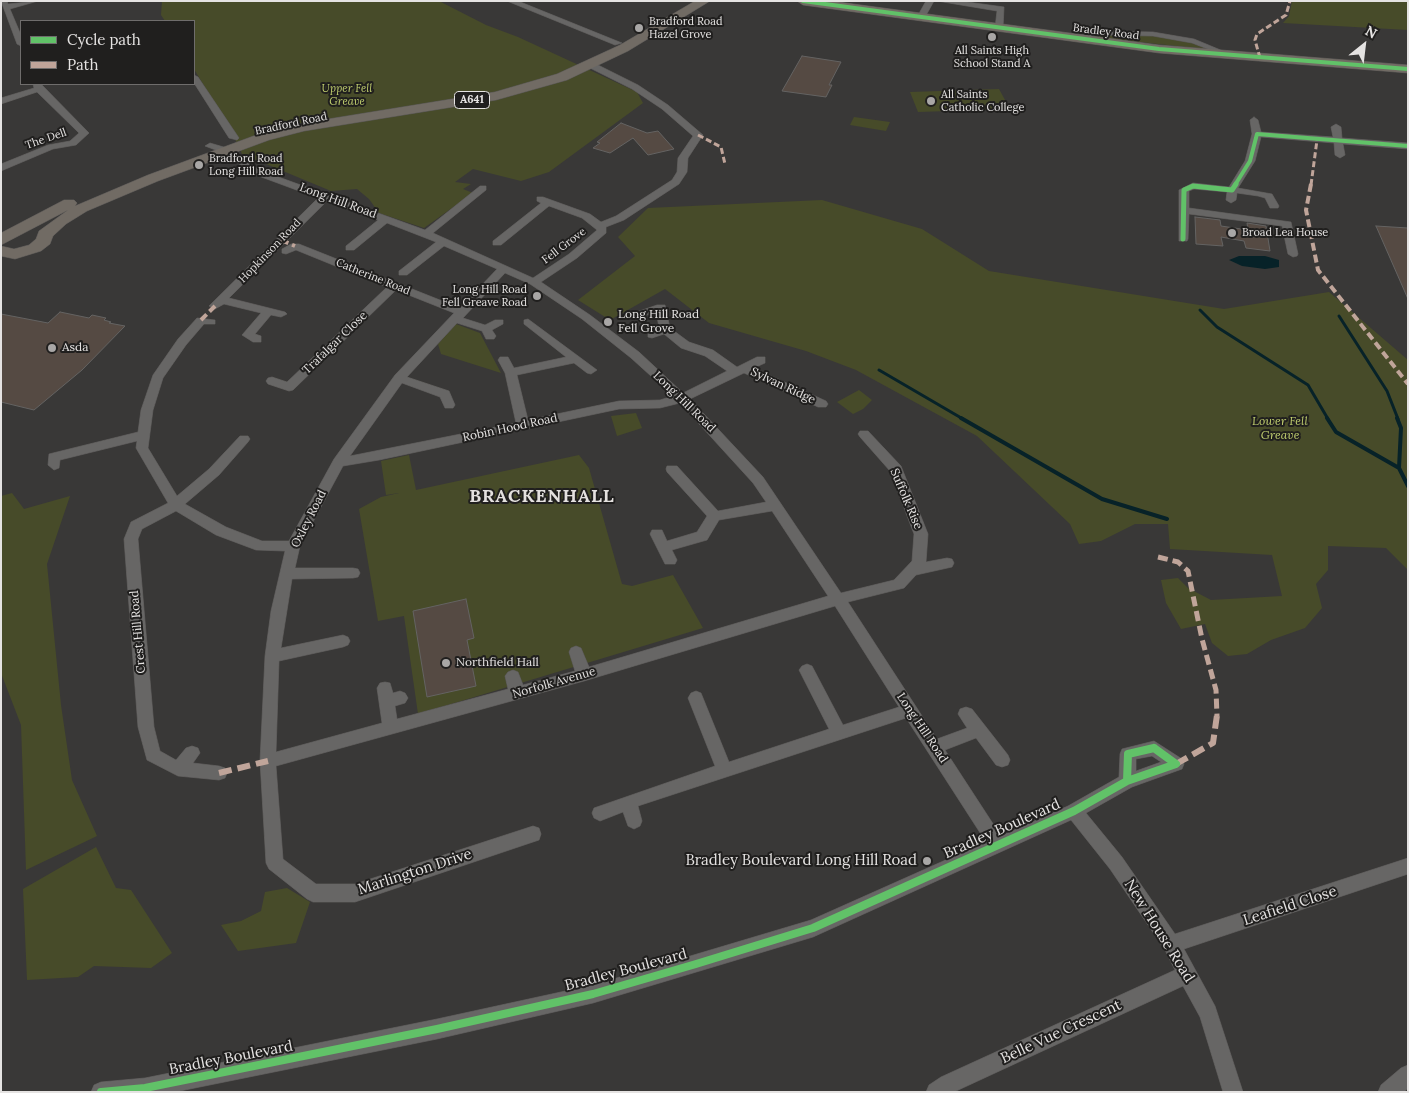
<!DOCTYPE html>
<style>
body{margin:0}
#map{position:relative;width:1409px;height:1093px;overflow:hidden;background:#393837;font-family:Lora,serif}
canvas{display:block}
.frame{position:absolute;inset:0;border:2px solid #e5e3e2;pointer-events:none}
.legend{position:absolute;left:20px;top:20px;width:175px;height:65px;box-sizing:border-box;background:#201f1e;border:1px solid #6f6d6c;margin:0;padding:6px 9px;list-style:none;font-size:15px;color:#e5e3e2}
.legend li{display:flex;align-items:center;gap:10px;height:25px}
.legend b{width:25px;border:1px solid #6f6d6c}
.north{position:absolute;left:1339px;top:20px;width:50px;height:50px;-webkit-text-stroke:4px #201f1e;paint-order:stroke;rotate:29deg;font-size:14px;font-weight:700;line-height:20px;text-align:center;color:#e5e3e2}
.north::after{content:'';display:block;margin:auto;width:18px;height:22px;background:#e5e3e2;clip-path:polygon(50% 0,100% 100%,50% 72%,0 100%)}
</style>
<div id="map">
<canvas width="1409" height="1093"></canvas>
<div class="frame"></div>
<ul class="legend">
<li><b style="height:6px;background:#61c268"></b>Cycle path</li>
<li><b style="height:6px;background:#c0a59a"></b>Path</li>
</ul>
<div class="north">N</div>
</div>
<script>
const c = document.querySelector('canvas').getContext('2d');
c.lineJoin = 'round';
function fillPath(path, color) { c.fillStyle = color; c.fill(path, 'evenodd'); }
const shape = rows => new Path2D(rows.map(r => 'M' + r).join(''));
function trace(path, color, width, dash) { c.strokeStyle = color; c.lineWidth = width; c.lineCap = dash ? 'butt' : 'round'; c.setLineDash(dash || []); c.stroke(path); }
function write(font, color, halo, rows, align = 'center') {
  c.font = font + ' Lora,serif'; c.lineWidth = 4; c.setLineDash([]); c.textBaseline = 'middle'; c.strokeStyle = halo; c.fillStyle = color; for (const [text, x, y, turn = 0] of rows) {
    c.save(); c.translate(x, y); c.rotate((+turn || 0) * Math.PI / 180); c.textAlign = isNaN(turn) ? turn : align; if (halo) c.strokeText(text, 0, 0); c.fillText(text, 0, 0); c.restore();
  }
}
const green = shape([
 [162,1,439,1,486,25,518,37,637,92,643,103,549,172,521,181,473,169,455,182,471,184,463,189,473,193,424,228,379,213,369,199,357,189,331,191,242,154,231,131,194,69,194,21,165,21,161,15],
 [1292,1,1408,1,1408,30,1283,23,1289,16],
 [1099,35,1152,36,1179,39,1213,50,1094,37],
 [999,89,1010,109,918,112,910,92],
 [854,117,890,122,886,131,850,125],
 [822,200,922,229,989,271,1224,309,1329,292,1408,360,1408,570,1386,548,1328,546,1328,570,1316,584,1322,608,1305,628,1271,640,1247,654,1228,656,1212,643,1205,624,1181,629,1166,603,1161,580,1178,578,1188,588,1211,600,1282,596,1272,555,1170,549,1168,524,1135,524,1101,541,1079,544,1070,524,977,436,856,370,806,351,709,323,665,289,610,320,578,300,635,256,618,237,648,208],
 [456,324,480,333,501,373,441,354,438,344],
 [859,390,872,400,863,409,853,414,837,402],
 [636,413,642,428,617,436,611,416],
 [409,455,416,490,579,455,589,468,622,584,632,586,673,575,703,628,418,714,404,616,378,621,359,509,381,497,399,493,386,495,381,461],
 [12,493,24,509,70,496,47,564,61,705,72,780,97,836,26,870,21,725,1,673,1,496],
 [96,847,116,888,131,890,172,953,151,968,94,966,78,977,27,980,23,889],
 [287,888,310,902,296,943,238,951,221,925,241,921,261,911,265,892]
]);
const water = shape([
 [1239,256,1265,256,1279,260,1279,267,1265,269,1242,266,1229,260]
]);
const streamFar1 = shape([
 [1200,310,1217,327,1308,385,1328,419],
 [1339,316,1387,391,1398,419],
 [879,370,963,419]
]);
const stream = shape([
 [961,418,1102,499,1167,519],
 [1327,418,1336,432,1399,468,1408,486],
 [1397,418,1401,428,1399,468]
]);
const building = shape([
 [802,56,841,62,829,85,832,85,826,97,782,91,802,56],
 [621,123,647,133,658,131,674,149,648,155,633,138,610,153,593,148,600,143,597,142,621,123],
 [1195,217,1220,220,1221,226,1248,230,1247,223,1266,226,1270,251,1246,248,1244,241,1221,237,1223,246,1196,244,1195,217],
 [1376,226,1408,228,1408,299,1376,226],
 [60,312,89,318,92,315,106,318,104,320,111,322,109,323,125,326,82,370,34,410,1,402,1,314,48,323,60,312],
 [466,599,474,638,467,640,476,686,427,697,413,611,466,599]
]);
const minor = shape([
 [1,1,7,1,8,4,38,1,10,9,21,35,21,46,17,44,1,1],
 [507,1,518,1,622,43,615,45,507,1],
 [926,1,934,1,924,19,918,19,917,17,926,1],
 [937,1,960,1,1004,7,1003,28,999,30,995,28,997,11,937,1],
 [1098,31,1153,32,1194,39,1235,56,1231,58,1192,43,1153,36,1098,35,1075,40,1071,38,1098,31],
 [588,63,594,63,638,85,668,105,703,135,688,158,687,172,679,184,624,220,606,227,606,233,577,258,541,282,590,315,639,352,683,393,727,371,705,356,681,348,664,334,652,338,648,337,648,331,659,327,656,312,635,319,631,318,631,314,657,305,665,305,670,328,689,342,713,350,737,367,757,357,765,357,765,363,754,368,826,401,828,404,826,407,818,407,744,373,690,399,763,477,841,593,894,580,912,561,914,534,890,471,860,437,858,434,860,431,868,431,901,466,928,534,926,562,947,558,952,559,954,563,952,567,916,575,904,588,848,602,937,739,967,728,958,714,960,709,966,707,972,709,1008,755,1010,760,1008,765,1002,767,996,765,976,738,945,750,1001,836,1068,806,1119,777,1120,754,1122,749,1154,741,1182,759,1184,764,1182,769,1132,787,1086,813,1122,857,1175,934,1408,858,1408,874,1184,949,1215,1006,1243,1092,1223,1092,1200,1017,1183,986,954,1092,926,1092,929,1085,941,1077,1175,970,1165,950,1110,869,1071,820,813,937,593,1003,437,1039,175,1092,91,1092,94,1085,101,1082,145,1078,437,1019,593,985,811,920,986,842,906,718,638,806,642,821,640,826,634,829,628,826,623,812,600,821,594,818,592,813,594,808,715,766,688,698,691,693,696,691,701,693,729,762,829,729,799,670,802,666,807,664,812,666,843,725,899,707,835,606,584,681,276,766,283,859,316,884,355,884,533,826,539,828,541,834,539,840,533,842,355,902,313,902,307,899,269,869,266,863,260,761,265,656,271,611,285,551,256,550,216,535,176,511,142,529,138,539,154,727,160,751,176,760,186,748,192,746,198,748,200,753,193,763,219,766,225,768,227,773,225,778,219,780,178,776,147,760,138,727,124,539,131,522,168,503,136,448,137,441,60,460,59,468,54,470,48,465,49,454,138,432,141,410,153,375,178,339,197,318,215,320,215,324,204,324,186,345,163,378,153,410,148,448,177,496,209,469,240,436,248,436,250,439,248,442,219,475,185,504,226,527,262,541,289,541,334,459,395,375,454,313,396,290,293,390,289,391,268,384,266,381,268,378,272,377,287,382,387,287,296,250,286,254,282,253,282,249,291,244,299,244,460,308,497,269,444,246,407,275,399,275,399,271,436,242,387,223,354,250,346,250,346,246,378,220,327,201,229,298,285,312,287,314,281,317,271,315,255,334,261,336,261,342,253,342,242,335,261,313,224,304,215,309,209,306,318,198,256,175,221,152,205,146,210,143,227,148,262,171,425,230,480,186,486,186,486,190,433,233,533,278,569,254,597,230,582,218,549,206,501,245,493,245,493,241,541,203,537,201,537,197,543,197,590,214,601,222,616,216,672,180,677,172,678,158,693,136,662,109,632,89,588,67,588,63],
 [505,273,530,284,582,319,631,358,673,396,660,400,619,401,528,420,517,375,574,363,587,373,591,374,597,370,528,319,524,320,524,324,566,357,514,368,508,357,500,357,498,360,505,373,516,423,350,456,402,383,440,397,445,408,453,408,455,405,449,391,407,377,457,323,482,331,486,339,494,339,496,336,492,330,503,324,503,320,495,320,485,325,463,318,505,273],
 [680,403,753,483,766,502,718,511,677,466,667,466,666,469,667,472,707,516,697,532,667,541,662,530,652,530,650,534,665,564,675,564,677,560,672,550,707,540,719,520,772,511,828,596,589,667,581,648,576,646,571,648,569,652,575,671,523,685,518,672,513,670,508,672,505,676,508,689,397,719,395,706,405,703,408,698,405,693,400,691,393,693,390,683,385,682,380,683,377,688,382,723,276,752,279,661,343,647,348,645,350,641,348,637,343,635,281,648,292,579,353,578,358,577,360,573,358,569,353,568,295,568,300,546,343,466,379,460,619,409,660,408,680,403],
 [1152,756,1161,762,1136,771,1136,759,1152,756],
 [194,75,198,77,239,138,237,140,229,138,194,83,194,75],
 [33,84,41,84,89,133,76,145,53,149,1,171,1,164,48,145,70,141,79,133,37,92,1,104,1,98,34,88,33,84],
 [1254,117,1258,120,1261,132,1333,137,1331,127,1336,124,1341,127,1342,138,1408,143,1408,149,1343,144,1345,155,1340,158,1335,155,1334,143,1261,137,1255,161,1238,188,1272,194,1279,206,1278,208,1270,208,1265,198,1258,196,1237,193,1236,200,1231,203,1226,200,1227,192,1194,189,1189,191,1189,208,1291,222,1298,254,1297,256,1293,257,1288,254,1282,226,1189,214,1188,239,1187,241,1179,241,1179,190,1193,183,1229,187,1245,161,1252,134,1250,120,1254,117],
 [1408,1065,1408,1088,1404,1092,1378,1092,1381,1085,1401,1068,1408,1065]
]);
const primary = shape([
 [695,1,710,1,628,51,567,80,496,100,304,131,269,140,158,181,87,211,66,224,53,236,50,244,41,251,15,259,1,256,1,246,14,249,29,245,36,239,39,231,68,210,1,245,1,233,64,200,74,200,77,203,75,206,148,175,259,134,304,123,495,92,557,74,620,45,695,1],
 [797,1,831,1,1159,45,1408,65,1408,73,1159,53,803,5,797,1]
]);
const quietFar3 = shape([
 [1260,58,1255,40,1257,34,1286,15,1290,1],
 [698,135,721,147,725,164],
 [1311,185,1317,140]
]);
const quietFar2 = shape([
 [1311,184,1306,210,1318,270,1408,384],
 [281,240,295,246],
 [201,320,215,306]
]);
const quietFar1 = shape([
 [1158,557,1178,562,1188,571,1202,639,1216,690,1217,716]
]);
const quiet = shape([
 [1176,764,1213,743,1217,715],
 [219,773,268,761]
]);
const cyclewayFar2 = shape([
 [803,1,1159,49,1408,69],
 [1235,185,1250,161,1257,134,1408,146]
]);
const cyclewayFar1 = shape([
 [1183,239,1184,190,1193,186,1232,190,1236,184]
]);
const cycleway = shape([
 [1154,748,1176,764,1127,781,1128,754,1154,748],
 [101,1092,145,1088,437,1029,593,994,696,964,813,928,1074,811,1127,781]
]);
const markers = [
 [639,28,5,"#a9a7a6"],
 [992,37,5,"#a9a7a6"],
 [931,101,5,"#a9a7a6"],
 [199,165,5,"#a9a7a6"],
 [1232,233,5,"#a9a7a6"],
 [537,296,5,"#a9a7a6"],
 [608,322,5,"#a9a7a6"],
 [52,348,5,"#a9a7a6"],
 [446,663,5,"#a9a7a6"],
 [927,861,5,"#a9a7a6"]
];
const farPoinames = [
 ["Bradford Road",649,22],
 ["Hazel Grove",649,35],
 ["All Saints High",992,51,"center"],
 ["School Stand A",992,64,"center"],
 ["All Saints",941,95],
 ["Catholic College",941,108],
 ["Bradford Road",209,159],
 ["Long Hill Road",209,172],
 ["Broad Lea House",1242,233],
 ["Long Hill Road",527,290,"right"],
 ["Fell Greave Road",527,303,"right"]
];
const farStreetnames = [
 ["Bradley Road",1106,32,7],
 ["Bradford Road",291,124,-12],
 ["The Dell",46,139,-19],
 ["Fell Grove",564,246,-37],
 ["Hopkinson Road",270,251,-46],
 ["Catherine Road",373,277,22]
];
const farParknames = [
 ["Upper Fell",347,89],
 ["Greave",347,102]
];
const shields = [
 [472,100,35]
];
const shieldNames = [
 ["A641",472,100]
];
const streetNames = [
 ["Long Hill Road",338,201,20],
 ["Trafalgar Close",335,343,-44],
 ["Sylvan Ridge",783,386,25],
 ["Long Hill Road",684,402,44],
 ["Robin Hood Road",510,428,-12],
 ["Suffolk Rise",906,499,67],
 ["Oxley Road",309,519,-63],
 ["Crest Hill Road",138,632,-95],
 ["Norfolk Avenue",554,683,-16],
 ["Long Hill Road",922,728,56]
];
const poiNames = [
 ["Long Hill Road",618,315],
 ["Fell Grove",618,329],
 ["Asda",62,348],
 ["Northfield Hall",456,663]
];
const parkNames = [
 ["Lower Fell",1280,422],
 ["Greave",1280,436]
];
const nearStreetnames = [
 ["Bradley Boulevard",1002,829,-24],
 ["Marlington Drive",415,872,-18],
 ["Leafield Close",1290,906,-18],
 ["New House Road",1159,931,58],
 ["Bradley Boulevard",626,970,-15],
 ["Belle Vue Crescent",1061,1032,-25],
 ["Bradley Boulevard",231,1058,-11]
];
const nearPoinames = [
 ["Bradley Boulevard Long Hill Road",917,861]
];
const districtNames = [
 ["BRACKENHALL",542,497]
];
fillPath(green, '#474b29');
fillPath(water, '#072228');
trace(streamFar1, '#072228', 3);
trace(stream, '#072228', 4);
fillPath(building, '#554a43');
trace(building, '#646362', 1);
trace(minor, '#585655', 1);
trace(primary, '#585655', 1);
fillPath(minor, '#676665');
fillPath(primary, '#716b64');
trace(quietFar3, '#c0a59a', 3, [6, 3]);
trace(quietFar2, '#c0a59a', 4, [8, 4]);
trace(quietFar1, '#c0a59a', 5, [10, 5]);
trace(quiet, '#c0a59a', 6, [13, 6]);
trace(cyclewayFar2, '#61c268', 4);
trace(cyclewayFar1, '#61c268', 5);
trace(cycleway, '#61c268', 8);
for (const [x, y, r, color] of markers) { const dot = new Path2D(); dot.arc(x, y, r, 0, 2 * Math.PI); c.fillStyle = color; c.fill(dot); trace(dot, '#201f1e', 2); }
write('11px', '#e5e3e2', '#201f1e', farPoinames, 'left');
write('11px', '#e5e3e2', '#201f1e', farStreetnames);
write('italic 11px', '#c1cf6f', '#201f1e', farParknames);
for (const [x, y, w] of shields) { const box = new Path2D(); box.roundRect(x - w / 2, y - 8.5, w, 17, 4); c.fillStyle = '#201f1e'; c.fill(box); trace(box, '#e5e3e2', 1); }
write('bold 11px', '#e5e3e2', null, shieldNames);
write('12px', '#e5e3e2', '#201f1e', streetNames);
write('12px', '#e5e3e2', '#201f1e', poiNames, 'left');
write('italic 12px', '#c1cf6f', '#201f1e', parkNames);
write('15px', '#e5e3e2', '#201f1e', nearStreetnames);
write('15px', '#e5e3e2', '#201f1e', nearPoinames, 'right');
c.letterSpacing = '1px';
write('bold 18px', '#e4e1df', '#201f1e', districtNames);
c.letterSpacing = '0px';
</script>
